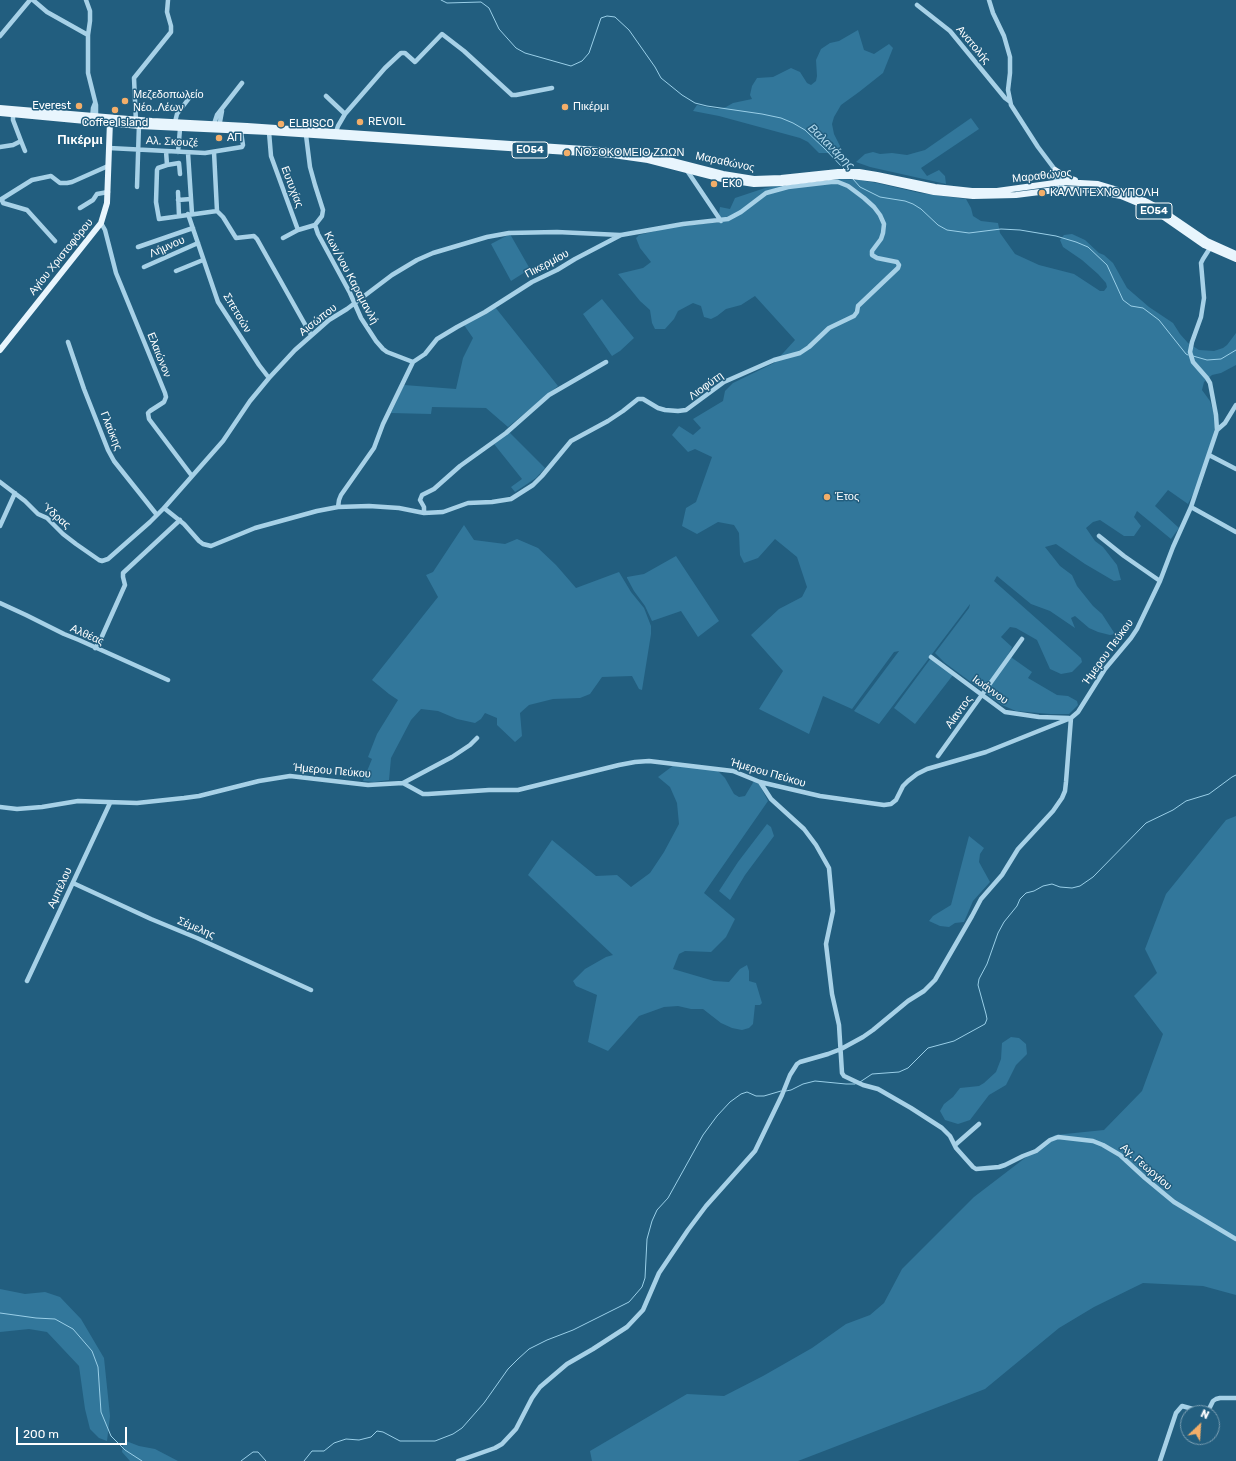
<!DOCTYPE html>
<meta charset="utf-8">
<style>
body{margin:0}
#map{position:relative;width:1236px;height:1461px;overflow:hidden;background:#225e7f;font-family:Rubik,sans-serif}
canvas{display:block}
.north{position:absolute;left:1180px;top:1405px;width:40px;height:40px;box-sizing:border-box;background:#225e7f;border:1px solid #7a9eb2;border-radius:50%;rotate:25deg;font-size:11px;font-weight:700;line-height:16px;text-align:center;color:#fff}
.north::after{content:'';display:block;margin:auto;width:14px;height:18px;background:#f3ae69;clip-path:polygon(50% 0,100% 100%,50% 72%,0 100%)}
.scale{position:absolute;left:16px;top:1427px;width:111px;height:18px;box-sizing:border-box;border:2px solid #fff;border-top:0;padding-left:5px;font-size:12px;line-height:14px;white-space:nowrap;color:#fff;-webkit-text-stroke:3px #225e7f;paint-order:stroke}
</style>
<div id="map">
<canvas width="1236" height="1461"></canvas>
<div class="north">N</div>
<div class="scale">200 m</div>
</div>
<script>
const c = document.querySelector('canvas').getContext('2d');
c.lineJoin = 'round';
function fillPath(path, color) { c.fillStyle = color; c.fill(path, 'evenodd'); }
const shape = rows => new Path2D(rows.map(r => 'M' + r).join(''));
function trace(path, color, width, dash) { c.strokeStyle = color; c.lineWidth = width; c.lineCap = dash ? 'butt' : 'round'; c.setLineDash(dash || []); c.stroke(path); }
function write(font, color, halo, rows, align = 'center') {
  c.font = font + ' Rubik,sans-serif'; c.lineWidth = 3; c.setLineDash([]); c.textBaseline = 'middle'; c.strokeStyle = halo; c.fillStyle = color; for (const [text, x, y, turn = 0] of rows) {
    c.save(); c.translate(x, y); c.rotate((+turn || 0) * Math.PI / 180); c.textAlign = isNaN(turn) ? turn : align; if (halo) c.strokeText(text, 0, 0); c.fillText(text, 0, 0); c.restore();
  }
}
const green = shape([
 [858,30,864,50,874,54,889,44,893,48,883,73,859,92,841,105,834,117,832,124,834,134,840,146,839,151,834,153,819,153,808,142,800,138,719,116,693,111,697,105,717,109,726,107,733,103,752,99,750,95,752,86,757,78,773,77,791,68,800,72,807,83,811,85,816,81,817,76,816,60,821,49,830,43,839,41],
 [971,118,979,129,921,168,927,176,939,170,945,176,946,184,870,167,856,162,865,154,873,152,880,154,892,153,907,155,925,150],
 [842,179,859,180,877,183,920,193,966,199,971,208,973,216,981,221,998,223,1000,233,1015,254,1039,265,1074,274,1100,291,1104,291,1107,287,1106,283,1098,274,1082,260,1063,247,1060,240,1064,235,1072,234,1085,240,1099,253,1104,255,1113,263,1127,288,1149,307,1173,323,1180,334,1188,343,1199,350,1214,351,1223,348,1227,345,1236,333,1236,365,1221,373,1212,375,1204,382,1202,390,1210,401,1214,414,1215,428,1198,484,1188,504,1168,490,1155,506,1179,528,1171,539,1137,511,1134,517,1141,526,1134,536,1124,536,1100,520,1093,522,1086,528,1095,541,1103,547,1117,565,1121,580,1114,581,1085,564,1056,544,1045,547,1060,566,1072,575,1077,586,1093,606,1102,614,1115,634,1110,635,1098,632,1089,628,1075,616,1071,618,1075,628,1050,611,1031,604,997,576,994,581,1081,658,1082,662,1072,672,1061,674,1050,669,1037,640,1016,628,1010,627,1001,637,1012,647,1008,655,1032,672,1028,678,1057,695,1068,696,1077,701,1078,705,1069,714,1050,714,1016,711,1002,705,945,663,935,653,969,608,970,604,879,724,854,711,899,651,894,652,852,709,823,696,809,734,759,709,783,671,751,635,779,609,802,597,807,587,797,557,775,539,758,558,744,563,740,555,739,533,734,525,718,522,697,534,682,526,686,508,696,502,712,457,695,449,688,452,672,435,679,426,693,435,701,428,693,419,723,401,725,391,733,383,774,363,795,340,755,296,741,305,726,309,717,316,711,319,704,317,701,306,693,303,678,311,674,319,665,329,655,329,652,323,650,310,640,301,618,274,643,268,651,262,640,248,636,238,639,235,672,227,722,222,719,213,720,207,730,209,735,198,765,188,789,184],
 [510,234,530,269,511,281,491,244],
 [602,299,634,338,620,351,612,356,583,314],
 [495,307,558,386,508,427,486,408,432,407,431,414,391,413,404,385,456,389,463,358,473,338,464,325],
 [509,432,545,468,536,478,515,492,511,487,522,479,494,444],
 [464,525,474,540,505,544,517,539,538,548,556,565,576,588,619,572,631,592,644,608,651,626,651,634,642,690,639,689,632,676,602,677,590,694,580,698,553,699,529,705,520,713,522,736,515,742,497,725,497,718,485,713,481,719,475,723,457,719,438,711,421,709,411,720,391,758,389,780,374,782,363,781,372,759,368,757,377,734,398,700,389,694,372,680,438,597,426,575,433,572],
 [676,556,719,621,698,637,681,611,652,621,645,606,634,591,627,578,627,577,644,574],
 [931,658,953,675,915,724,894,708],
 [674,765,717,770,725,778,734,794,739,797,745,796,754,781,759,784,768,801,704,893,735,919,726,937,711,952,685,951,679,954,673,969,714,981,729,982,740,969,747,965,749,971,749,981,756,983,762,1003,760,1005,755,1005,753,1024,749,1028,742,1030,732,1028,721,1023,703,1009,691,1009,678,1006,664,1007,639,1016,608,1051,588,1042,597,995,576,986,573,981,585,969,606,957,613,955,528,875,552,840,596,876,617,875,631,887,650,873,664,852,679,824,677,803,670,787,658,777],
 [1236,816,1236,1295,1203,1286,1143,1283,1094,1307,1059,1328,985,1389,798,1461,592,1461,590,1451,687,1394,724,1396,763,1376,812,1348,846,1324,870,1315,884,1303,902,1269,974,1197,1055,1135,1104,1130,1142,1091,1163,1034,1134,996,1157,973,1145,949,1166,894,1226,820],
 [767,824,771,827,774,836,745,875,730,900,719,891,738,862],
 [969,836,984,848,980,854,979,862,990,882,973,901,964,922,955,923,949,927,940,926,929,921,933,916,951,905],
 [1011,1037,1019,1038,1026,1044,1027,1054,1016,1065,1006,1085,989,1095,970,1120,958,1124,945,1120,940,1111,944,1104,953,1097,960,1088,979,1086,984,1083,996,1072,1001,1059,1002,1043],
 [0,1289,25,1294,45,1292,60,1297,81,1319,104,1358,110,1416,107,1441,99,1438,90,1429,85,1409,79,1366,47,1332,29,1329,0,1332],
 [126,1441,139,1446,155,1449,178,1461,130,1461,122,1452,123,1445]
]);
const stream = shape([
 [441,0,447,3,481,2,489,8,499,29,516,48,525,53,571,66,582,61,589,53,601,18,607,16,615,17,629,30,655,67,661,78,682,95,695,103,707,106,762,114,781,118,793,123,805,130,824,148,844,169],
 [853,179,860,187,880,197,905,201,913,204,921,209,938,225,947,230,969,233,1001,229,1020,230,1056,236,1076,242,1088,247,1107,265,1123,300,1131,306,1143,308,1159,320,1186,354,1188,355],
 [1193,356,1207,360,1221,359,1236,350],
 [860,1082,872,1074,899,1072,908,1068,928,1048,954,1041,985,1024,987,1019,986,1014,978,985,979,979,987,964,998,933,1004,922,1017,906,1020,899,1026,893,1034,891,1043,886,1052,884,1060,887,1072,888,1080,886,1093,877,1146,823,1173,810,1186,801,1209,794,1232,777,1236,775],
 [786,1091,791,1090,803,1084,815,1081,846,1084,855,1084],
 [0,1313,36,1318,55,1319,73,1329,92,1351,98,1367,101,1412,111,1436,125,1450,142,1461],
 [241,1461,253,1452,258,1452,266,1461],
 [304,1461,312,1451,324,1451,334,1443,346,1439,359,1440,371,1437,377,1431,383,1432,400,1441,435,1441,453,1434,462,1428,484,1403,508,1369,518,1359,529,1349,547,1340,573,1330,629,1302,642,1287,645,1278,647,1239,652,1221,657,1210,668,1198,703,1135,717,1116,730,1102,741,1094,747,1092,756,1096,764,1096,781,1091]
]);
const minor = shape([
 [33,0,47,12,88,35],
 [86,0,90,11,90,21,88,35,88,73,96,105,96,118],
 [989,0,993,13,1004,36,1010,57,1010,73,1008,90,1011,105,1038,147,1059,175,1063,189],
 [917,5,950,31,1005,98,1009,101],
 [0,36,30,0],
 [326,96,345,114],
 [92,119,93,108,95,103],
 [136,122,134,78,171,32,171,26,167,12,168,0],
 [175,122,177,114,190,97],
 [213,127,217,115,242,83],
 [219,127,222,111],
 [269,132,271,156,298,230],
 [336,132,338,126,345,114,385,68,401,53,405,53,415,62,442,34,464,51,512,95,516,95,552,88],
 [306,135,310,167,315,185,323,210,322,216,315,225],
 [21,141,25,151],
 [0,147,13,145,21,141,13,120,13,114],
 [109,148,205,153,242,147,243,145,241,132],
 [166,151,167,165,158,168,157,170,156,202,159,219,217,211],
 [178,152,180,129],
 [214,152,217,211],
 [188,153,192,214],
 [167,165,179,163,180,174],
 [1053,168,1058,189],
 [686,169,721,221],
 [137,187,139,124],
 [178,192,179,216],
 [2,199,3,203,27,210,55,241],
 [0,200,32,180,51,176,60,183,67,183,72,182,108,166],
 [178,200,191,199],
 [80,208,93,200,97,194,108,192],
 [217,211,223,217,236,238,254,236,257,239,311,335],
 [188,214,218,302,259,365,269,378],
 [101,223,105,230,116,273,165,393,166,397,164,402,150,411,148,413,149,419,192,476],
 [315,225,318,234,350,293,361,318,376,341,383,349,387,352,413,362],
 [283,238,298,230,315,225],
 [138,247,193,228],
 [144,267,198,243],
 [176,271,203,260],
 [68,342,84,389,108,450,114,461,157,515],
 [1217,430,1225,423,1236,405],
 [1209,455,1236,469],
 [0,482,25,501,38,514,47,518,63,534,76,544,99,560,102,561,108,559,150,522,164,508,223,441,250,401,269,378,295,350,329,320,347,309,392,275,417,260,433,253,487,237,509,233,557,232,620,235],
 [338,507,339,500,341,495,374,448,383,424,413,362,425,354,437,339,457,327,485,312,532,282,557,270,575,259,621,235,683,224,728,219,741,212,766,193,788,187,831,182,838,182,848,186,864,198,874,207,880,215,884,224,883,233,881,239,872,251,872,255,877,258,897,262,899,265,898,268,858,306,857,312,854,316,829,328,809,347,800,353,774,360,724,382,686,410,678,411,665,410,658,408,643,399,638,399,623,411,608,421,571,441,542,476,533,485,511,499,492,502,468,503,443,512,424,513],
 [1191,507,1236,532],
 [164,508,184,524,199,541,203,544,211,546,255,528,317,511,338,507,369,506,399,508,424,513,424,507,420,500,422,495,434,489,460,466,506,433,549,395,606,362],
 [0,526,15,493],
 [1099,536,1124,556,1160,581],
 [0,603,26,615,64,634,79,640,168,680],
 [95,648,99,643,125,585,123,577,123,573,180,520],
 [931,657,1005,712,1039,717,1069,718],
 [938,756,1022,639],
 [760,782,771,799,804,829,816,845,829,868,833,911,826,944,832,994,839,1025,842,1073,844,1076,863,1085,878,1089,911,1108,942,1128,950,1136,956,1148,973,1167,976,1169,999,1167,1005,1165,1023,1156,1036,1151,1050,1140,1058,1137,1093,1141,1103,1145,1120,1155,1145,1178,1174,1202,1236,1239],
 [403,783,452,757,470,745,477,738],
 [0,807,17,809,42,807,78,801,137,803,184,798,199,796,259,781,290,776,368,785,403,783,423,794,428,794,489,790,518,790,619,765,635,762,649,761,733,771,760,782,820,796,884,805,891,804,896,800,903,786,908,781,917,774,927,769,986,752,1071,718,1078,712,1105,669,1131,638,1137,629,1160,581,1173,547,1191,507,1217,430,1216,415,1210,383,1207,378,1193,362,1190,352,1192,342,1201,317,1204,298,1201,263,1203,259,1210,248],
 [73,883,151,919,197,938,311,990],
 [27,981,110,803],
 [955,1145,979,1124],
 [458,1461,495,1448,502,1444,516,1429,532,1398,540,1387,567,1364,593,1349,627,1327,643,1310,659,1273,688,1230,706,1206,755,1151,782,1095,790,1075,797,1064,800,1062,828,1054,841,1049,863,1037,873,1030,908,1001,924,991,935,980,972,916,981,899,1002,875,1018,849,1053,811,1062,798,1065,791,1066,782,1071,718],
 [1160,1461,1176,1413,1182,1406,1204,1412,1209,1409,1213,1401,1216,1399,1220,1398,1236,1398]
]);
const major = shape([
 [0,108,152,121,247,126,613,151,649,155,723,174,754,179,781,178,838,172,859,172,877,175,935,187,972,191,997,191,1062,182,1098,184,1128,193,1147,202,1160,209,1207,241,1236,254],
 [0,113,139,126,269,132,613,155,648,160,722,179,754,184,782,183,839,176,851,176,876,179,934,192,973,196,1016,195,1063,189,1089,190,1121,196,1145,206,1158,213,1204,245,1236,259],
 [1055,170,1066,177,1075,180],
 [0,350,101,223,107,203,110,121]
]);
const markers = [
 [125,101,4,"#f3ae69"],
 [79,106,4,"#f3ae69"],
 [565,107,4,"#f3ae69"],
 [115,110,4,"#f3ae69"],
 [360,122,4,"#f3ae69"],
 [281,124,4,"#f3ae69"],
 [219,138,4,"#f3ae69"],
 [567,153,4,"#f3ae69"],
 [714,184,4,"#f3ae69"],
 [1042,193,4,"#f3ae69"],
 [827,497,4,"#f3ae69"]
];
const shields = [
 [530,150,36],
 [1154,211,36]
];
const shieldNames = [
 ["ΕΟ54",530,150],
 ["ΕΟ54",1154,211]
];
const streetNames = [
 ["Ανατολής",973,45,50],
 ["Αλ. Σκουζέ",172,142,3],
 ["Μαραθώνος",725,162,12],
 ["Μαραθώνος",1042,176,-6],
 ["Ευτυχίας",292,187,69],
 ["Λήμνου",167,247,-24],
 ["Αγίου Χριστοφόρου",61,257,-51],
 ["Πικερμίου",547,264,-28],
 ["Κων/νου Καραμανλή",351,278,62],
 ["Σπετσών",237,313,59],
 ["Αισώπου",318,320,-38],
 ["Ελαιώνον",159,355,68],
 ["Λιοφύτη",706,386,-36],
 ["Γλαύκης",111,431,68],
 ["Ύδρας",56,516,40],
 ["Αλθέας",87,635,24],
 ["Ήμερου Πεύκου",1108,652,-54],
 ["Ιωάννου",990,690,36],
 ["Αίαντος",959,712,-54],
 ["Ήμερου Πεύκου",332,771,5],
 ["Ήμερου Πεύκου",768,773,16],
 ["Αμπέλου",60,888,-65],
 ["Σέμελης",196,928,23],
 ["Αγ. Γεωργίου",1146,1167,41]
];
const poiNames = [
 ["Μεζεδοπωλείο",133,95],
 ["Νέο..Λέων",133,108],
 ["Everest",71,106,"right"],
 ["Πικέρμι",573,107],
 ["REVOIL",368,122],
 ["Coffee Island",115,123,"center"],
 ["ELBISCO",289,124],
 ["ΑΠ",227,138],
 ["ΝΟΣΟΚΟΜΕΙΟ ΖΩΩΝ",575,153],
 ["EKO",722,184],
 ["ΚΑΛΛΙΤΕΧΝΟΥΠΟΛΗ",1050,193],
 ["Έτος",835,497]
];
const waterNames = [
 ["Βαλανάρης",831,147,44]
];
const quarterNames = [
 ["Πικέρμι",80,140]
];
fillPath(green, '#32779b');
trace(stream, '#9acfe8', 1);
trace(minor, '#a7d1e7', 4.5);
trace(major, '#e8f5fd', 6);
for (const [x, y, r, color] of markers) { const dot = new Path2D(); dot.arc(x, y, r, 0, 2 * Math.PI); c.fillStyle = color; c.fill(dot); trace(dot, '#225e7f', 1.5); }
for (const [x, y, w] of shields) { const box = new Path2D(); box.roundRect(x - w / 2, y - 8, w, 16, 3); c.fillStyle = '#225e7f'; c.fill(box); trace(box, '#fff', 1); }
write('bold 10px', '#fff', null, shieldNames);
write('11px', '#fff', '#225e7f', streetNames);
write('11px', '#fff', '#225e7f', poiNames, 'left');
write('italic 12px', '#b2daee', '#225e7f', waterNames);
write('bold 13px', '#fff', '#225e7f', quarterNames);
</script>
